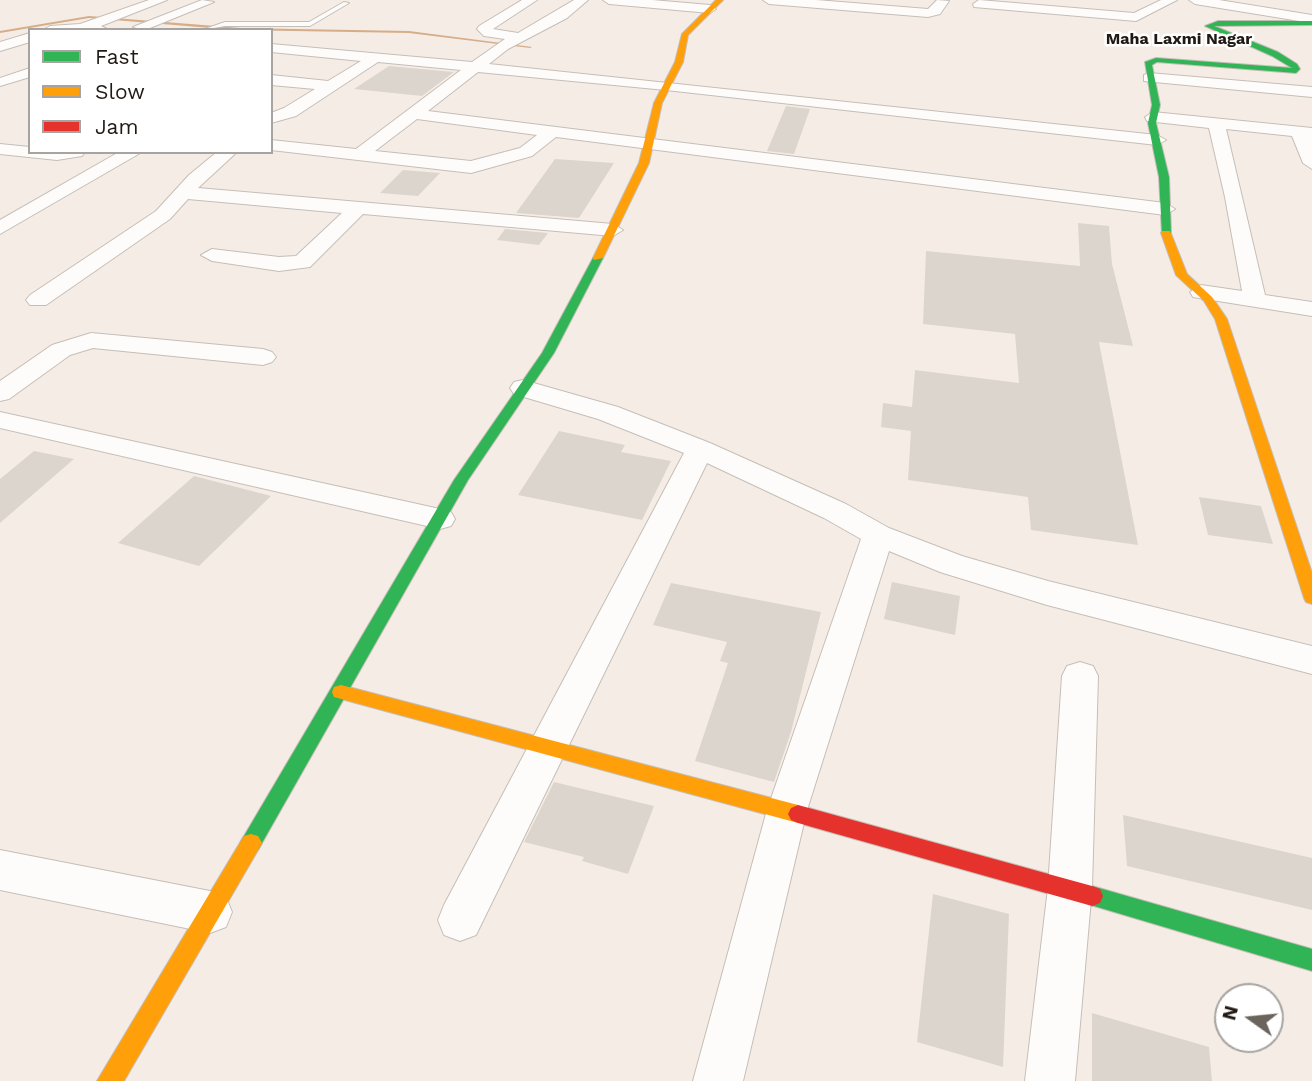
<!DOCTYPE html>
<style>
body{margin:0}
#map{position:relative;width:1312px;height:1081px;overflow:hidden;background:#f5ede5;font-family:"Work Sans",sans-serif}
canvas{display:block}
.legend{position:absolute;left:28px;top:28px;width:245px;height:126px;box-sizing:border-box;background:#fff;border:2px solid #a6a3a1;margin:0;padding:9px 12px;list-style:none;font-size:21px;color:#211a14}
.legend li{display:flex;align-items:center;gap:14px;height:35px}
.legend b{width:35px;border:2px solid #a6a3a1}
.north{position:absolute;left:1214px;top:983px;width:70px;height:70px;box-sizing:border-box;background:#fff;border:2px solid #a6a3a1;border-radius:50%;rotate:285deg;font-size:19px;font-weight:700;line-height:28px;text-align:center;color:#211a14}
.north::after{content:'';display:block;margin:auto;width:24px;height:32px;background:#6b645d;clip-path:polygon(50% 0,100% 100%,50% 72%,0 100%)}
</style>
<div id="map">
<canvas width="1312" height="1081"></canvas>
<ul class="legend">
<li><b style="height:9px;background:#30b455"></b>Fast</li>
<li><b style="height:9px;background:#ff9f0a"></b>Slow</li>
<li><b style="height:9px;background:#e5322d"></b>Jam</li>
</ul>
<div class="north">N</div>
</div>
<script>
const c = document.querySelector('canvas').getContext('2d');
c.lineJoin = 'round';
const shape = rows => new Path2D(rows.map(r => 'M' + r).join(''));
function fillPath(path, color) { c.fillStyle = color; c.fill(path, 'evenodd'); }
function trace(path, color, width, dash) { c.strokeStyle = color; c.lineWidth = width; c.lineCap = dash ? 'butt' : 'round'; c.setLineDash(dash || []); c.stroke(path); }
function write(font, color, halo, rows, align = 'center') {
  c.font = font + ' "Work Sans",sans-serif'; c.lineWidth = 5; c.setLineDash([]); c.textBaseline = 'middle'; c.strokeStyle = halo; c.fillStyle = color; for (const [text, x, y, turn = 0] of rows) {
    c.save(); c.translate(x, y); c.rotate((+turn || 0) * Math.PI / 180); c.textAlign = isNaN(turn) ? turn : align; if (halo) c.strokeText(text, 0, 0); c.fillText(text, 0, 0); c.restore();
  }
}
const stream = shape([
 [89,16,241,28,409,31,532,47,530,48,409,33,235,30,89,18,0,33,0,31,89,16]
]);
const building = shape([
 [389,66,454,72,422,96,354,89],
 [786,106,810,109,794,154,767,151],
 [555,159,614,163,579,218,516,213],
 [403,170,440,173,418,196,380,193],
 [1078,223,1109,226,1112,264,1133,346,1099,342,1138,545,1031,530,1028,497,908,480,911,431,881,427,883,403,912,407,915,370,1019,383,1015,334,923,324,926,251,1080,266],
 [505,229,548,233,539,245,497,240],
 [559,431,625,445,621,452,671,461,642,520,518,495],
 [34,451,74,459,0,523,0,479],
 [194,476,271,496,199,566,118,543],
 [1199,497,1261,506,1273,544,1208,535],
 [892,582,960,596,955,635,884,619],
 [671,583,821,612,791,732,774,782,695,761,728,663,720,661,727,642,653,625],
 [554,782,654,806,628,874,582,861,584,857,524,842],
 [1123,815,1312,858,1312,910,1127,866],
 [933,894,1009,914,1003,1067,917,1042],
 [1092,1013,1209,1047,1212,1081,1092,1081]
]);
const lane = shape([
 [344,2,349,3,310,26,225,26,202,30,225,22,309,22,344,2]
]);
const street = shape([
 [149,0,167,0,101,26,109,30,43,30,50,26,80,24,149,0],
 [202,0,214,2,145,30,133,27,202,0],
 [522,0,537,0,493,29,518,33,574,0,588,0,567,18,508,49,489,64,1157,135,1166,140,1157,145,666,90,478,72,428,111,1165,203,1175,209,1165,215,556,137,532,156,471,173,271,150,271,140,356,149,461,70,378,62,296,116,271,123,271,113,284,108,315,89,271,85,271,75,328,81,361,61,271,52,271,44,472,62,505,39,484,36,477,29,479,26,522,0],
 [417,119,537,135,520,148,471,161,375,151,417,119],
 [603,0,652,0,710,5,716,9,710,13,609,4,603,0],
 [763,0,816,0,928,9,937,0,949,1,940,14,928,17,769,4,763,0],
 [979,0,1134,13,1161,0,1177,0,1136,21,974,7,973,4,979,0],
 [1189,0,1219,0,1312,15,1312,23,1195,4,1189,0],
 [30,33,30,42,0,51,0,42,30,33],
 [30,68,30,77,0,86,0,78,30,68],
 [1149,73,1312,87,1312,97,1144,81,1144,75,1149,73],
 [1153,112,1312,128,1312,169,1303,163,1292,136,1226,129,1265,295,1312,302,1312,316,1193,297,1190,292,1201,285,1242,291,1225,197,1209,128,1147,121,1145,117,1153,112],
 [0,144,30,147,30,152,85,152,82,156,57,160,0,154,0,144],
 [119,152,142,152,0,234,0,220,119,152],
 [217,152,237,152,198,188,613,224,623,230,613,236,363,214,310,267,279,271,212,261,201,255,212,249,279,257,296,256,342,213,188,199,170,219,46,305,30,305,26,300,30,295,156,211,189,175,217,152],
 [91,333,263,349,272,352,276,357,272,362,263,365,93,348,70,355,9,399,0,401,0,381,52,345,91,333],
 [523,380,618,407,710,443,846,504,889,528,962,556,1048,581,1312,646,1312,674,1047,605,940,572,889,551,807,810,743,1081,693,1081,767,810,861,539,824,518,707,463,476,935,460,941,444,935,438,920,444,905,684,453,598,419,514,394,510,388,514,382,523,380],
 [0,412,440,509,451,512,455,519,451,526,440,529,0,428,0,412],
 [1080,662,1093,666,1098,676,1092,888,1075,1081,1025,1081,1048,888,1062,676,1067,666,1080,662],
 [0,850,210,891,226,897,232,912,226,927,210,933,0,890,0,850]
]);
const fast = shape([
 [1218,21,1312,21,1312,25,1214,26,1278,52,1297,64,1300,69,1296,73,1157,62,1152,65,1160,105,1156,123,1169,177,1171,233,1162,235,1159,177,1148,123,1152,105,1145,62,1156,58,1292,68,1272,56,1205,26,1218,21],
 [598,255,603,258,554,353,468,480,258,850,251,852,244,850,240,843,244,836,454,480,542,353,593,258,598,255],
 [1092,886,1312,949,1312,971,1084,903,1081,896,1084,889,1092,886]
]);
const slow = shape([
 [716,0,723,0,688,35,683,62,662,103,649,163,603,258,594,260,593,258,639,163,654,103,675,62,682,34,716,0],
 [1162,231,1170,231,1187,274,1212,297,1227,319,1312,573,1312,604,1306,602,1304,598,1215,319,1204,301,1176,275,1161,233,1162,231],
 [341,685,798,805,805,808,808,814,805,820,798,823,334,697,332,692,334,687,341,685],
 [251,834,258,836,262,843,258,850,124,1081,97,1081,244,836,251,834]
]);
const jam = shape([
 [798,805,1092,886,1100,889,1103,896,1100,903,1092,906,798,823,791,820,788,814,791,808,798,805]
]);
const farNeighbourhoodnames = [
 ["Maha Laxmi Nagar",1179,39]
];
fillPath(stream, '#d6ad88');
fillPath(building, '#dcd5ce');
trace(lane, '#c5beb7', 2);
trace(street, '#c5beb7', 2);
trace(fast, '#c5beb7', 2);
trace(slow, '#c5beb7', 2);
trace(jam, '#c5beb7', 2);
fillPath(lane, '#fefcfb');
fillPath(street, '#fefcfb');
fillPath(fast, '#30b455');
fillPath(slow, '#ff9f0a');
fillPath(jam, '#e5322d');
write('bold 16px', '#211a14', '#fff', farNeighbourhoodnames);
</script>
